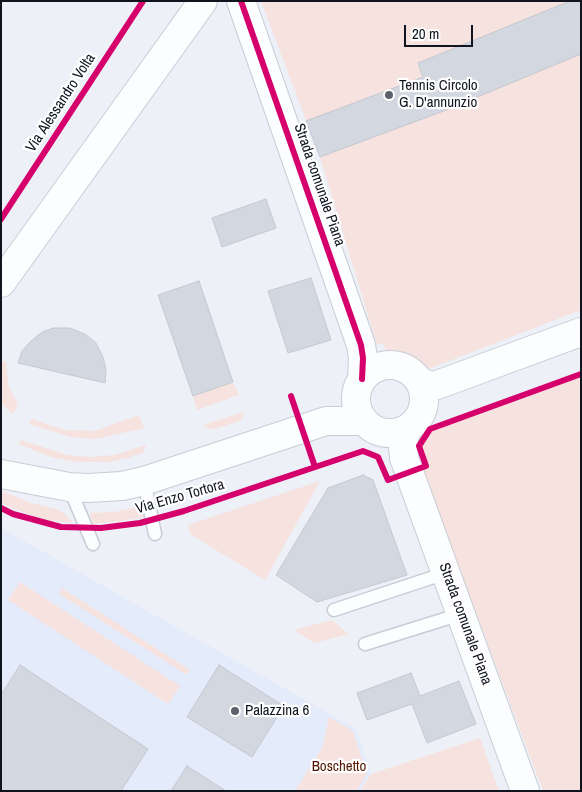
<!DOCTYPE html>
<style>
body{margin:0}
#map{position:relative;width:582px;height:792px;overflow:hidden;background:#edf0f7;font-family:"Archivo Narrow",sans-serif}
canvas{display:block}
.frame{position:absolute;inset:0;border:2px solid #10141f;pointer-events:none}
.scale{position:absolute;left:404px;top:25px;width:69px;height:22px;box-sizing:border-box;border:2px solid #10141f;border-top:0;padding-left:6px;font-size:15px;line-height:18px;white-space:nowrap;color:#10141f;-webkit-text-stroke:4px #fff;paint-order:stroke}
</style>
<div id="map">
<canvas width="582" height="792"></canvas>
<div class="frame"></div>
<div class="scale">20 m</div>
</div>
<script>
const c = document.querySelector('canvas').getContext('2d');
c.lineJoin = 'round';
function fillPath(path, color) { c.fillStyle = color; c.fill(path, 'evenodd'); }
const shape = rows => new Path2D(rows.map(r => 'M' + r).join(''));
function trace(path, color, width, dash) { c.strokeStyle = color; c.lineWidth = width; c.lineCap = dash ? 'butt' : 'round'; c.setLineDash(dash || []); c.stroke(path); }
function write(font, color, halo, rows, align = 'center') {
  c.font = font + ' "Archivo Narrow",sans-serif'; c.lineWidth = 4.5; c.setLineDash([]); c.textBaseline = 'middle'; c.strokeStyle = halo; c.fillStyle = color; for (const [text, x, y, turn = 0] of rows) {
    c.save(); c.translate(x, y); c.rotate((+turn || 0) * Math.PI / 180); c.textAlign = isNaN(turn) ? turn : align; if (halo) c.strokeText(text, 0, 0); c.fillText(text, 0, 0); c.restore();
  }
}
const built = shape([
 [1,528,356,729,371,774,360,791,1,791]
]);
const green = shape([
 [261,1,581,1,581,310,423,371,403,358,388,355,383,343,377,345,320,157],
 [1,361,6,362,9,387,18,405,13,414,1,403],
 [581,375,581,791,543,791,423,472,422,469,428,466,421,446,431,430],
 [233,382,239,395,197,410,193,396],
 [243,412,243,417,240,421,214,429,207,428,203,425],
 [139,415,144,428,96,439,70,437,29,424,32,419,64,430,95,431],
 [21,440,67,455,90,457,114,455,146,445,144,452,131,457,110,462,76,462,51,457,18,444],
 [320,481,265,580,190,534,188,525],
 [1,491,31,503,56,509,65,514,73,523,44,520,12,508,1,503],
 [142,506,145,517,122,521,93,524,90,513,114,512],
 [20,582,180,686,168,704,8,600],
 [62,588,190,670,187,675,59,594],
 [332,620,349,634,314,643,294,630],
 [329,717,353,731,367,774,356,791,295,791,323,746],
 [480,738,499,791,360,791,371,774]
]);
const building = shape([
 [570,1,581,1,581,54,441,112,320,157,306,121,423,77,418,63,570,1],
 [266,199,276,228,222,247,212,218,266,199],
 [311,278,331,340,288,353,268,291,311,278],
 [199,281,233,382,193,396,158,295,199,281],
 [54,328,70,328,85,334,96,343,103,357,106,370,105,383,18,363,22,351,30,342,42,332,54,328],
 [363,475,373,480,407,575,317,602,276,575,328,488,363,475],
 [20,665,148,749,121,791,1,791,1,695,20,665],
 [219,665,284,706,252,757,187,717,219,665],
 [411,673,420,696,459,681,476,724,427,743,412,704,367,720,357,693,411,673],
 [187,766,226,791,171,791,187,766]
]);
const lane = shape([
 [144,481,155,534],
 [69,487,93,544],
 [334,610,446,573],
 [365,644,461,614]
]);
const secondary = shape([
 [241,1,361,345,363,358,362,379],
 [1,283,203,1],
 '356 399a34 34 0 1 1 68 0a34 34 0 1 1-68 0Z',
 [420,381,429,386,437,385,581,332],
 [406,429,403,447,404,458,525,791],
 [1,474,69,487,88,488,122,486,144,481,326,421,363,421]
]);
const cycleway = shape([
 [241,1,361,345,363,358,362,379],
 [1,219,143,1],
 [291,396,315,467],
 [1,508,13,514,61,527,101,528,140,523,184,511,363,451,378,457,388,480,426,466,419,446,430,429,581,374]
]);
const markers = [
 [389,95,5,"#5d616b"],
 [235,711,5,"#5d616b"]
];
const poiNames = [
 ["Tennis Circolo",399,86],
 ["G. D'annunzio",399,103],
 ["Palazzina 6",245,711]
];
const streetNames = [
 ["Via Alessandro Volta",61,103,-57],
 ["Strada comunale Piana",319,185,71],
 ["Via Enzo Tortora",180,497,-16],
 ["Strada comunale Piana",465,624,70]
];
const parkNames = [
 ["Boschetto",339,767]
];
fillPath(built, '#e4ebfb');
fillPath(green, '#f6e2de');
fillPath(building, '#d3d7df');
trace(building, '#c4c8d0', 1);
trace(lane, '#c8ccd5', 15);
trace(secondary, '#c8ccd5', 30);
trace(lane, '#fcfdfe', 12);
trace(secondary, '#fcfdfe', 28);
trace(cycleway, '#d6006c', 6);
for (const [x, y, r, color] of markers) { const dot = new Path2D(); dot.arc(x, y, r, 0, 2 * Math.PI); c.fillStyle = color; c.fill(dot); trace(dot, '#fff', 2); }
write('15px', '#10141f', '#fff', poiNames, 'left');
write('15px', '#10141f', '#fff', streetNames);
write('15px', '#521700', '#fff', parkNames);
</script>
